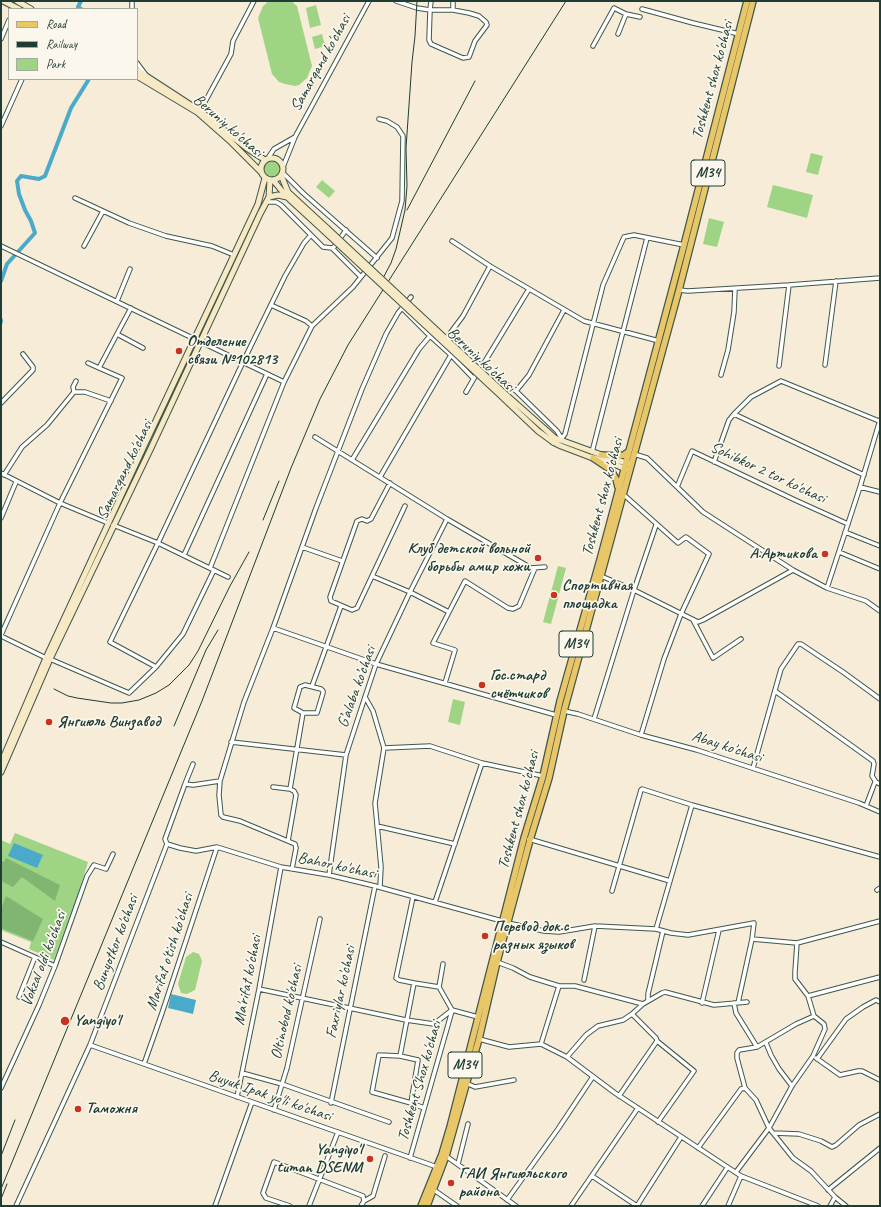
<!DOCTYPE html>
<meta charset="utf-8">
<style>
body{margin:0}
#map{position:relative;width:881px;height:1207px;overflow:hidden;background:#f6ecd7;font-family:Caveat,sans-serif}
canvas{display:block}
.frame{position:absolute;inset:0;border:2px solid #1f3d34;pointer-events:none}
.legend{position:absolute;left:8px;top:8px;width:130px;height:72px;box-sizing:border-box;background:#fbf7ec;border:1px solid #a3ada2;margin:0;padding:5px 7px;list-style:none;font-size:12px;color:#1f3d34}
.legend li{display:flex;align-items:center;gap:8px;height:20px}
.legend b{width:20px;border:1px solid #a3ada2}
</style>
<div id="map">
<canvas width="881" height="1207"></canvas>
<div class="frame"></div>
<ul class="legend">
<li><b style="height:5px;background:#e9c769"></b>Road</li>
<li><b style="height:5px;background:#1f3d34"></b>Railway</li>
<li><b style="height:11px;background:#a0d485"></b>Park</li>
</ul>
</div>
<script>
const c = document.querySelector('canvas').getContext('2d');
c.lineJoin = 'round';
function fillPath(path, color) { c.fillStyle = color; c.fill(path, 'evenodd'); }
const shape = rows => new Path2D(rows.map(r => 'M' + r).join(''));
function trace(path, color, width, dash) { c.strokeStyle = color; c.lineWidth = width; c.lineCap = dash ? 'butt' : 'round'; c.setLineDash(dash || []); c.stroke(path); }
function write(font, color, halo, rows, align = 'center') {
  c.font = font + ' Caveat,sans-serif'; c.lineWidth = 3.5; c.setLineDash([]); c.textBaseline = 'middle'; c.strokeStyle = halo; c.fillStyle = color; for (const [text, x, y, turn = 0] of rows) {
    c.save(); c.translate(x, y); c.rotate((+turn || 0) * Math.PI / 180); c.textAlign = isNaN(turn) ? turn : align; if (halo) c.strokeText(text, 0, 0); c.fillText(text, 0, 0); c.restore();
  }
}
const green = shape([
 [269,1,291,1,297,6,312,66,307,78,299,85,295,86,285,84,279,82,272,74,258,18,263,6],
 [316,5,321,25,310,28,306,8],
 [322,34,325,46,315,49,312,37],
 [811,153,823,156,818,175,806,172],
 '262 169a9 9 0 1 1 18 0a9 9 0 1 1-18 0Z',
 [322,180,335,191,329,198,316,187],
 [773,185,813,195,807,218,767,207],
 [709,218,724,222,717,247,703,244],
 [558,566,566,568,551,624,543,622],
 [453,699,465,702,460,725,448,722],
 [15,833,88,862,76,901,54,960,29,949,31,942,1,930,1,840,10,844],
 [193,952,199,954,202,961,195,990,187,994,181,993,178,984,186,957]
]);
const forest = shape([
 [6,858,60,885,55,901,22,877,13,887,1,881,1,861,4,862],
 [6,896,43,919,33,941,1,928,1,909]
]);
const water = shape([
 [14,843,43,855,37,868,8,856],
 [171,994,196,1000,193,1014,168,1008]
]);
const canal = shape([
 [81,9,78,7,81,1],
 [1,281,7,264,35,233,31,221,25,210,19,194,17,181,21,176,39,179,45,176,71,108,89,79],
 [1,320,1,322]
]);
const minor = shape([
 [396,1,417,8,430,10,431,1],
 [453,1,453,10],
 [132,9,132,1],
 [642,9,693,23,739,34],
 [430,10,453,10,469,13,479,16,486,22,487,25,475,41,469,57,463,58,431,44,429,40,430,10],
 [626,14,640,17],
 [1,39,9,20],
 [593,46,614,8,626,14,618,34],
 [137,63,146,75],
 [200,111,231,54,233,41,254,1],
 [1,126,22,79],
 [268,158,274,149,295,137],
 [283,167,295,137,369,1],
 [282,172,303,193,377,258],
 [75,198,129,223,166,236,212,246,234,255],
 [267,202,276,202,281,205,323,247,332,248,334,247,346,230],
 [452,241,490,266,584,321,659,341],
 [1,246,284,382],
 [84,246,103,211],
 [332,248,361,277],
 [679,290,688,291,789,285,880,278],
 [117,301,130,269],
 [271,305,306,321,312,326],
 [131,308,117,334,143,348],
 [402,308,430,336,451,355,473,378],
 [449,335,482,367,516,391,557,431,562,439],
 [448,336,463,316,490,266],
 [88,363,99,368,117,334],
 [825,365,836,281],
 [779,366,789,285],
 [481,368,529,289],
 [721,375,728,350,734,312,735,289],
 [76,381,73,387,74,392,85,392,111,401],
 [516,391,529,375,564,310],
 [466,392,477,373],
 [1,403,33,370,33,367,23,354],
 [315,437,447,519,531,568,545,567],
 [562,438,565,434,603,285,624,237,634,235,684,245],
 [592,452,647,238],
 [634,454,647,458,703,512,793,570,827,588,866,601,880,611],
 [352,460,419,349,430,336],
 [714,462,729,420,734,414],
 [1,473,60,503,108,523],
 [4,475,22,447,47,425,74,392],
 [864,475,734,414,751,397,781,381,879,421],
 [380,477,451,355],
 [390,483,371,519,367,521,362,519,357,521,330,597,331,601,352,610,357,608,405,506],
 [677,487,692,451,795,500,848,524],
 [860,487,880,492],
 [623,494,678,543,686,537,709,554,681,614,664,659,641,735],
 [1,518,16,482],
 [113,525,158,543,228,577],
 [845,532,880,546],
 [302,547,342,561],
 [839,552,880,569],
 [184,555,267,374],
 [210,568,284,382,312,326,353,287,392,238,402,201,403,136,397,127,387,121,379,119],
 [372,576,410,592,449,612],
 [601,576,634,590,698,622,703,620,793,570],
 [827,588,860,487,880,420],
 [693,620,713,658,741,639],
 [273,628,376,664,556,715],
 [1,635,60,503,122,378,99,368],
 [1,636,46,658],
 [50,659,129,693,156,667,183,634,214,570],
 [156,667,110,642,158,543,243,362,285,276,304,243,311,235],
 [445,683,455,650,433,643,465,581,508,608,513,609,519,606,535,568],
 [305,685,321,689,323,691,323,693,317,713,303,713,294,708,300,687,305,685],
 [312,686,341,606],
 [775,691,873,761,874,764,872,776,876,782,880,784],
 [365,697,373,711,384,748,375,803,381,867,380,887],
 [564,711,578,714,641,735,697,750,859,803,880,812],
 [594,719,634,590,656,525],
 [231,742,346,755],
 [384,748,430,746,482,763,543,776],
 [753,768,781,669,798,644,801,644,843,672,880,699],
 [185,784,193,764],
 [273,787,290,789,294,791,296,795,288,841],
 [290,789,303,713],
 [866,806,875,782],
 [377,826,455,844],
 [529,839,670,881],
 [167,844,180,848,196,851,217,847,281,867,329,875,375,886,502,921],
 [292,869,296,848,295,844,240,821,223,817,221,815,219,795,220,781,244,702,273,628,316,508,362,389,386,334,398,313,411,297],
 [329,875,346,755,365,697,376,664,410,592,447,519],
 [877,890,880,888],
 [612,891,641,790,642,789,692,805,880,857],
 [413,897,396,978,399,980,414,983,439,987,443,964],
 [435,902,482,763],
 [508,923,544,931,559,932,595,926,656,929,671,933,688,935,754,923,752,939,797,943,880,921],
 [656,929,692,805],
 [1,942,55,966],
 [497,962,513,968,530,977,559,986,541,1044],
 [584,980,595,926],
 [559,986,575,986,643,1004],
 [439,987,452,1010,478,1017],
 [259,989,406,1020,434,1024,452,1010],
 [808,996,880,977],
 [19,997,35,957],
 [648,1001,648,994,663,931],
 [702,1003,719,930],
 [734,1003,736,1013,757,1047],
 [738,1003,752,939],
 [632,1014,656,1038,657,1041],
 [814,1016,796,1024,757,1047,739,1050,737,1053,737,1058,745,1088,756,1100,769,1128,793,1158,811,1171,835,1197,846,1206],
 [479,1039,509,1047,541,1044,567,1057,615,1093,741,1176,818,1206],
 [766,1043,771,1055,779,1069,792,1086],
 [90,1045,437,1167],
 [379,1055,400,1056,418,1060,411,1103,372,1092,379,1055],
 [400,1056,414,983],
 [567,1057,586,1035,598,1026,623,1020,632,1014,643,1004,662,993,665,992,714,1005,747,1002],
 [816,1058,840,1075,858,1071,862,1071,880,1080],
 [817,1059,846,1019,863,1007,876,1000,880,1002],
 [144,1064,162,1013,217,847],
 [242,1073,282,1084,389,1122],
 [466,1083,475,1087,514,1080],
 [1,1088,39,1005,55,966,87,876,94,865,106,869,113,854],
 [619,1096,657,1041,694,1071,658,1122],
 [237,1097,259,989,281,867],
 [331,1103,375,886],
 [411,1103,424,1108],
 [274,1110,287,1068,320,919],
 [773,1133,799,1134,821,1141,832,1147,836,1145,859,1125,880,1114],
 [698,1148,741,1089,745,1088],
 [446,1156,516,1206],
 [410,1158,452,1011],
 [458,1164,468,1124],
 [736,1172,769,1128,792,1086,813,1056,825,1029,824,1024,814,1016,808,996,795,979,795,972,797,943],
 [592,1176,637,1206],
 [434,1190,457,1206],
 [828,1190,880,1148],
 [507,1200,558,1129,592,1078],
 [364,1201,373,1196,385,1156],
 [16,1206,90,1045,167,844,165,839,185,784,193,785,220,781],
 [215,1206,252,1102],
 [290,1206,266,1198,263,1193,274,1162,363,1196,364,1201,361,1206],
 [309,1206,338,1132],
 [571,1206,638,1108],
 [637,1206,681,1137],
 [702,1206,727,1168],
 [728,1206,741,1176],
 [830,1206,835,1197]
]);
const secondary = shape([
 [3,1,19,9],
 [17,1,31,9],
 [137,70,200,111,248,149,265,160],
 [137,76,197,112,231,142,261,172],
 '261 169a11 11 0 1 1 22 0a11 11 0 1 1-22 0Z',
 [281,175,288,192,327,228],
 [273,180,287,197,324,231],
 [269,197,278,195,287,197],
 [555,438,610,458,630,464],
 [553,442,561,446,590,457,609,462,628,470],
 [1,763,46,658,145,444,258,204,265,178],
 [1,772,50,659,151,448,260,214,269,197,270,180]
]);
const primary = shape([
 [601,455,618,456,624,455,628,452],
 [593,458,611,470,616,479,618,487],
 [421,1206,442,1154,450,1127,524,838,543,776,560,701,601,556,684,245,747,1],
 [427,1206,446,1156,479,1039,497,962,530,840,549,778,564,711,679,290,753,1]
]);
const rail = shape([
 [407,210,475,81],
 [381,282,391,263,396,249,405,210,407,186,406,148,412,62,415,36,417,1],
 [263,520,279,481],
 [54,689,68,696,77,698,111,703,122,703,139,700,156,693,169,685,189,665,198,651,230,586,249,552],
 [174,726,206,650,218,630],
 [1,1156,15,1120],
 [1,1189,202,701,291,468,320,399,348,345,566,1],
 [1,1199,7,1184]
]);
const secondaryBridge = shape([
 [327,228,502,391,555,438],
 [324,231,499,394,538,431,553,442]
]);
const markers = [
 [179,351,4,"#c8321e"],
 [825,554,4,"#c8321e"],
 [538,558,4,"#c8321e"],
 [554,595,4,"#c8321e"],
 [482,685,4,"#c8321e"],
 [49,722,4,"#c8321e"],
 [485,936,4,"#c8321e"],
 [65,1021,5,"#c8321e"],
 [78,1109,4,"#c8321e"],
 [370,1159,4,"#c8321e"],
 [451,1183,4,"#c8321e"]
];
const shields = [
 [708,173,34],
 [576,644,34],
 [465,1065,34]
];
const shieldNames = [
 ["M34",708,173],
 ["M34",576,644],
 ["M34",465,1065]
];
const streetNames = [
 ["Samarqand ko'chasi",321,63,-61],
 ["Toshkent shox ko'chasi",713,80,-75],
 ["Beruniy ko'chasi",228,126,41],
 ["Beruniy ko'chasi",481,360,43],
 ["Samarqand ko'chasi",125,470,-64],
 ["Sohibkor 2 tor ko'chasi",768,473,25],
 ["Toshkent shox ko'chasi",603,497,-75],
 ["G’alaba ko’chasi",357,687,-70],
 ["Abay ko'chasi",727,747,18],
 ["Toshkent shox ko'chasi",519,810,-75],
 ["Bahor ko'chasi",337,866,12],
 ["Bunyotkor ko'chasi",116,943,-69],
 ["Marifat o'tish ko'chasi",170,952,-72],
 ["Vokzal oldi ko'chasi",44,959,-69],
 ["Ma'rifat ko'chasi",248,980,-79],
 ["Faxriylar ko'chasi",341,992,-78],
 ["Oltinobod ko'chasi",287,1012,-77],
 ["Toshkent Shox ko'chasi",420,1081,-74],
 ["Buyuk Ipak yo'li ko'chasi",270,1096,19]
];
const poiNames = [
 ["Отделение",187,342],
 ["связи №102813",187,360],
 ["Клуб детской вольной",530,549,"right"],
 ["борьбы амир хожи",530,567,"right"],
 ["А.Артикова",817,554,"right"],
 ["Спортивная",562,586],
 ["площадка",562,604],
 ["Гос.стард",490,676],
 ["счётчиков",490,694],
 ["Янгиюль Винзавод",57,722],
 ["Перевод док.с",493,927],
 ["разных языков",493,945],
 ["Yangiyo'l",74,1021],
 ["Таможня",86,1109],
 ["Yangiyo'l",362,1150,"right"],
 ["tuman DSENM",362,1168,"right"],
 ["ГАИ Янгиюльского",459,1174],
 ["района",459,1192]
];
fillPath(green, '#a0d485');
fillPath(forest, '#80b672');
fillPath(water, '#4baaca');
trace(canal, '#4baaca', 4);
trace(minor, '#3f574c', 5.5);
trace(secondary, '#3f574c', 7);
trace(primary, '#3f574c', 8);
trace(minor, '#fff', 3.5);
trace(secondary, '#f6e9c3', 5);
trace(primary, '#e9c769', 5.5);
trace(rail, '#1f3d34', 1);
trace(secondaryBridge, '#3f574c', 7, []);
trace(secondaryBridge, '#f6e9c3', 5);
for (const [x, y, r, color] of markers) { const dot = new Path2D(); dot.arc(x, y, r, 0, 2 * Math.PI); c.fillStyle = color; c.fill(dot); trace(dot, '#fbf7ec', 1.5); }
for (const [x, y, w] of shields) { const box = new Path2D(); box.roundRect(x - w / 2, y - 13, w, 26, 3); c.fillStyle = '#fbf7ec'; c.fill(box); trace(box, '#1f3d34', 1); }
write('bold 15px', '#1f3d34', null, shieldNames);
write('16px', '#1f3d34', '#fbf7ec', streetNames);
write('bold 16px', '#1f3d34', '#fbf7ec', poiNames, 'left');
</script>
